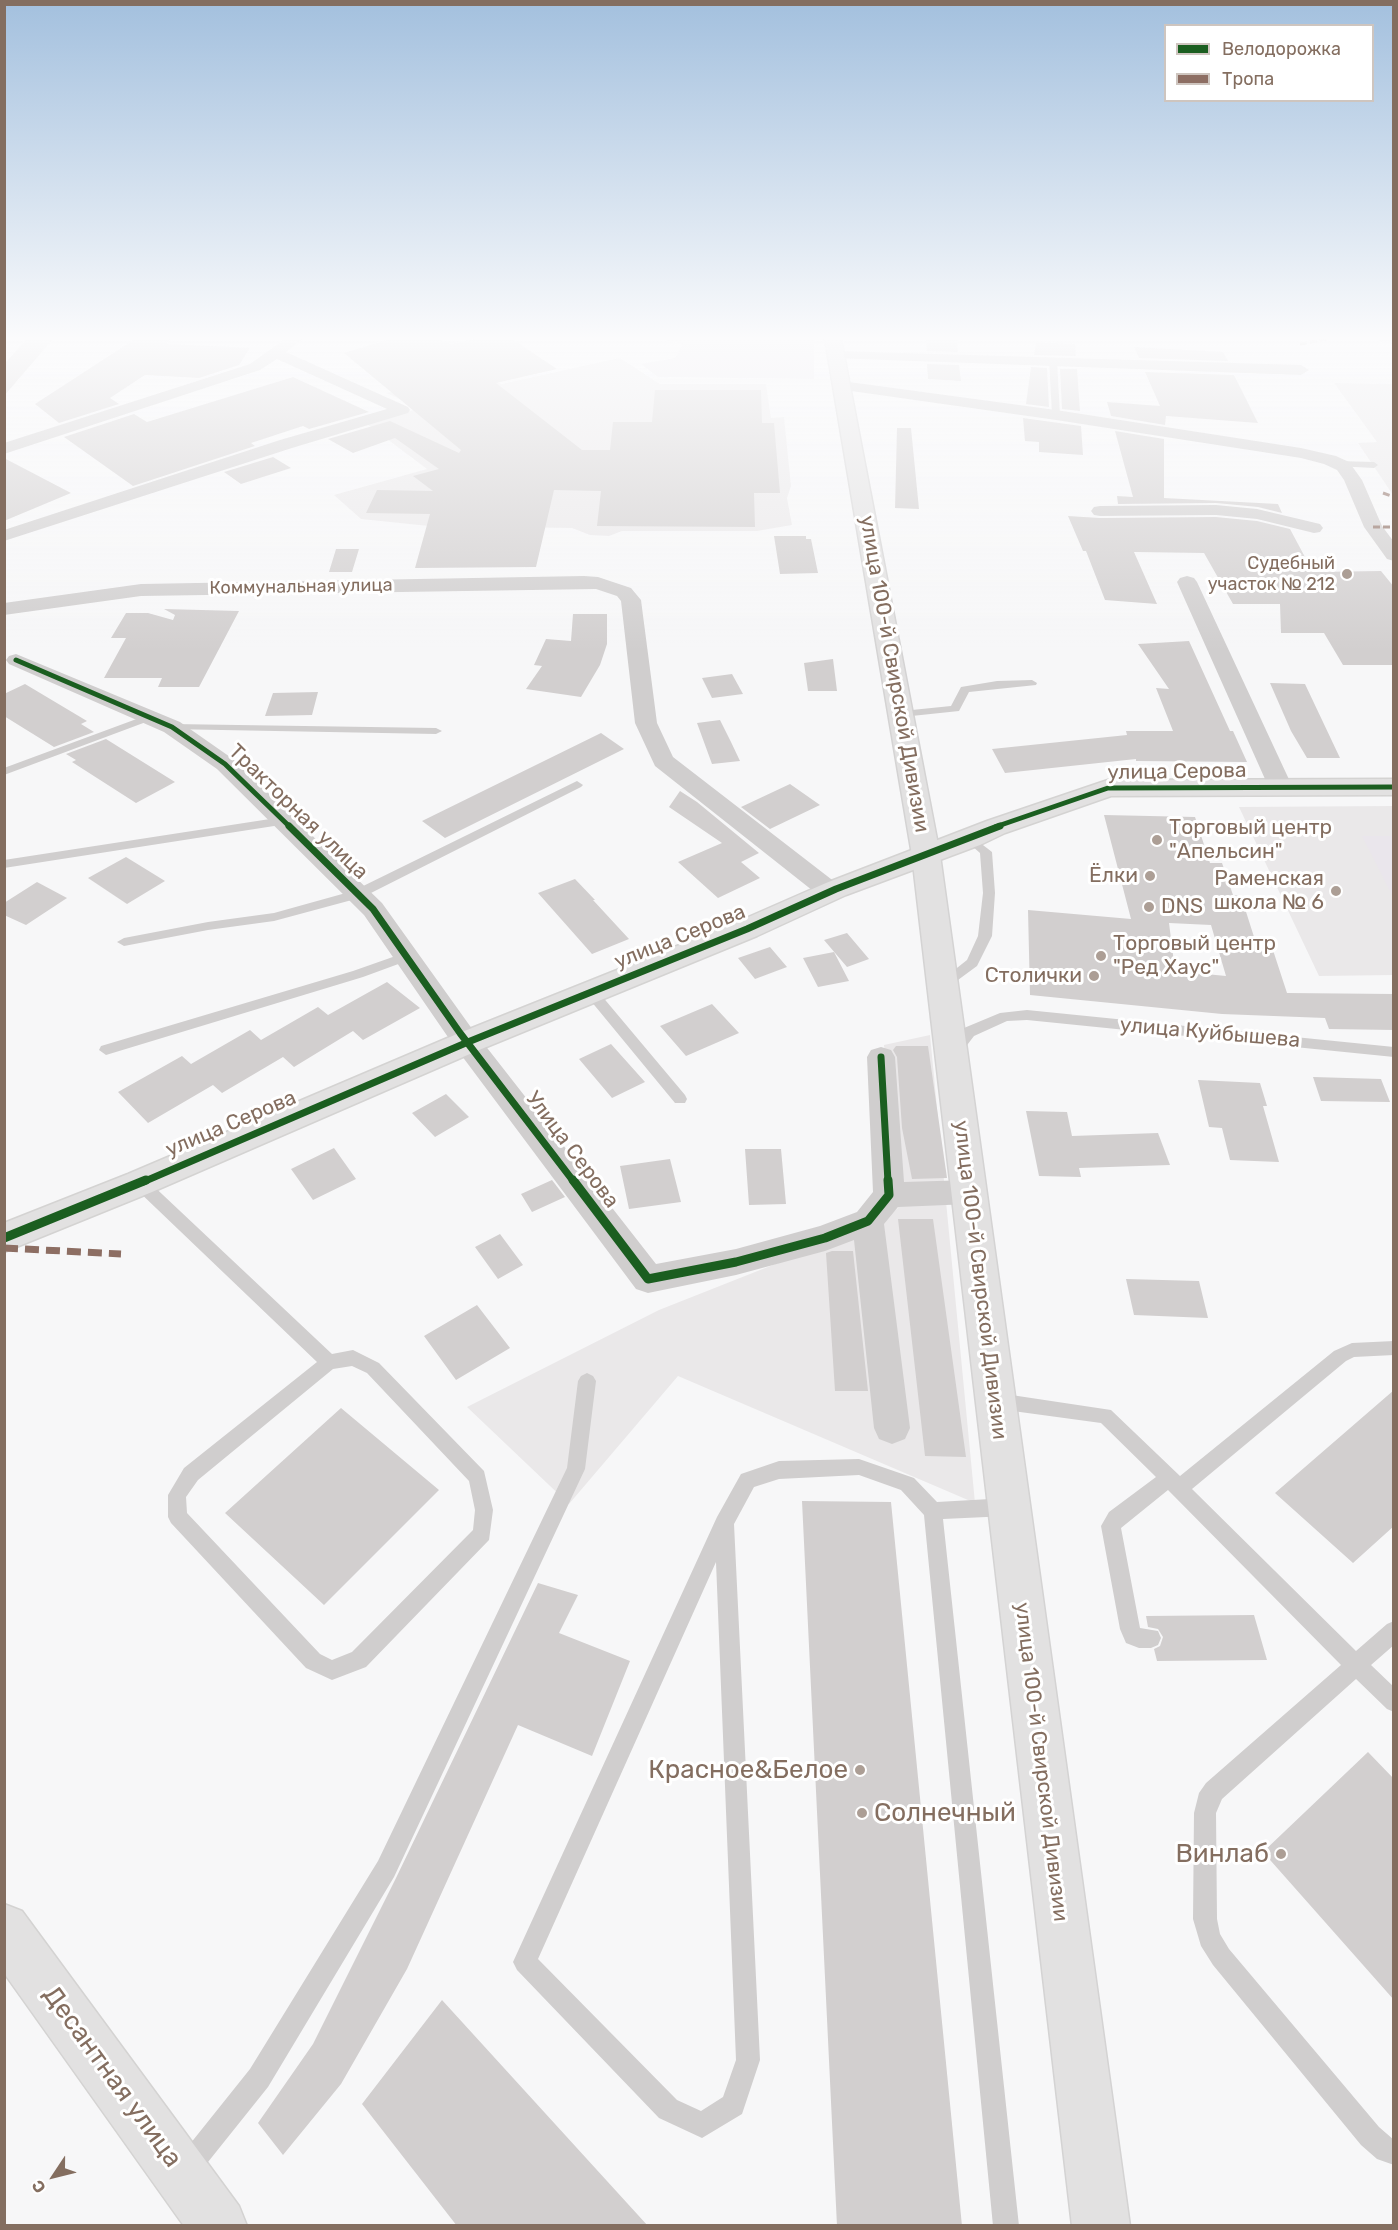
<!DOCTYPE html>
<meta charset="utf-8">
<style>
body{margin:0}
#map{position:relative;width:1398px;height:2230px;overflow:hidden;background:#f7f7f8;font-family:Rubik,sans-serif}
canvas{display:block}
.frame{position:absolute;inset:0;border:6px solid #846e60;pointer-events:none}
.legend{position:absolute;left:1164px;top:24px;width:210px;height:78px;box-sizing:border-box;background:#fff;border:2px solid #cec5bf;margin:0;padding:8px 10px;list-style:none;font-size:18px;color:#846e60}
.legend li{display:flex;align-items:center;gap:12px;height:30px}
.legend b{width:30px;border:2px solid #cec5bf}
.north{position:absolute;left:24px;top:2146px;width:60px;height:60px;-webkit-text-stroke:4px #fff;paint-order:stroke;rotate:235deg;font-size:16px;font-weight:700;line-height:24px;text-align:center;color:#846e60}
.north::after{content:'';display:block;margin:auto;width:21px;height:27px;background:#846e60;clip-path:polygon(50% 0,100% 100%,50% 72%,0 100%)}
</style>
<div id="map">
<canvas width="1398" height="2230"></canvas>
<div class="frame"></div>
<ul class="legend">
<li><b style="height:8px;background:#1b5e20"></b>Велодорожка</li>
<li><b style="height:8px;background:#8d6e63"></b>Тропа</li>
</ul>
<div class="north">С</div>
</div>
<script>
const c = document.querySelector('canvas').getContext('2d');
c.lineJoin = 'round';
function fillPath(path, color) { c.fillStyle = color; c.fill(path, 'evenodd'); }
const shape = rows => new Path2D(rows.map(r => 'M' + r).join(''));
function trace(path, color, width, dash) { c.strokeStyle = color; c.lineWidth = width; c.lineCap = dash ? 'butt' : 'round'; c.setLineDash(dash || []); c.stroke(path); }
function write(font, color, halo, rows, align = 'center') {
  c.font = font + ' Rubik,sans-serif'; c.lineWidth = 6; c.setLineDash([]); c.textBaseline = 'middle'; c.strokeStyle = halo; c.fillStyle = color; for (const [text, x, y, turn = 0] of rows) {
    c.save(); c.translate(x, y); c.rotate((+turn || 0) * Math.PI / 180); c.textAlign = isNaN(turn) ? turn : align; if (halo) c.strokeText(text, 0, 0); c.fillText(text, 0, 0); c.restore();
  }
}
const built = shape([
 [620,358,660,384,766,384,771,418,784,417,791,486,787,498,792,525,757,531,622,531,609,536,590,535,572,528,429,526,361,519,334,495,427,469,367,424,420,408,386,393,474,373,483,373,501,384],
 [1334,383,1393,384,1393,495,1358,443,1377,442],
 [1393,806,1393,975,1319,976,1239,807],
 [930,1035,975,1503,678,1376,569,1504,467,1407,659,1310,879,1223,898,1208,884,1045]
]);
const green = shape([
 [667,339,814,339,814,379,658,377,641,364,675,358,683,344,668,341],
 [1362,836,1393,836,1393,897]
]);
const building = shape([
 [27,339,53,339,4,396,4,364],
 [135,339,170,339,166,344,250,348,239,365,199,378,145,375,110,398,119,404,59,423,35,404],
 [390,339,437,339,451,344,476,339,512,339,557,369,496,383,582,450,610,450,613,422,652,422,655,390,761,390,762,423,774,423,780,493,754,493,755,527,597,526,601,491,554,490,536,567,415,568,430,514,366,513,377,490,433,491,413,476,439,469,395,438,353,453,328,439,390,421,459,453,461,450,344,353],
 [926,339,957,339,958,352,927,351],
 [1036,342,1075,344,1076,356,1034,355],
 [1134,347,1223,352,1228,361,1139,358],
 [927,364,959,365,961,381,928,379],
 [1031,367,1047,368,1049,407,1026,404],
 [1060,369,1077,369,1080,411,1062,409],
 [1145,372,1234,375,1258,423,1166,416,1165,425,1111,416,1107,402,1160,406],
 [293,377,369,412,309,429,303,426,251,443,255,446,133,486,64,437,134,414,147,422],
 [1023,418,1081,426,1083,455,1039,452,1039,442,1025,441],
 [897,428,911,428,919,509,895,508],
 [1115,431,1164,439,1164,498,1278,504,1282,513,1258,507,1216,503,1118,504,1117,496,1133,497],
 [273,457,291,468,241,484,224,472],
 [4,458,71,493,4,521],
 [1068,516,1100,518,1216,517,1257,521,1290,529,1313,572,1381,571,1394,587,1394,665,1343,665,1324,633,1281,633,1280,604,1233,604,1204,553,1134,552,1157,604,1105,600,1086,551,1083,551],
 [774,536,806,536,806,539,811,539,818,573,780,574],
 [336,549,359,549,352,572,329,572],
 [164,609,239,611,199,687,158,687,162,678,104,678,126,638,111,638,126,613,148,613,173,620,175,615],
 [573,614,607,614,607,644,600,665,581,697,526,689,542,666,534,665,546,639,571,641],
 [1189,641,1230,731,1233,731,1247,762,1136,761,1136,759,1005,773,992,749,1127,735,1126,731,1173,731,1156,688,1169,689,1138,644],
 [833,659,837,691,808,691,804,663],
 [732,674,743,694,712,698,702,678],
 [1270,683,1305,684,1340,758,1307,758,1291,731],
 [25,684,87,721,81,724,94,732,54,747,4,716,4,694],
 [318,692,312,715,265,716,273,693],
 [720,720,731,742,740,761,712,764,697,723],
 [601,733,624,749,445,838,422,821],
 [106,739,175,782,136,803,72,762,76,760,66,754],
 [790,784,820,805,770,829,741,807],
 [680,791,697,802,759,853,741,862,760,878,718,898,678,862,722,843,669,807],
 [1104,815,1195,817,1210,863,1222,863,1233,895,1241,896,1255,940,1270,941,1287,993,1394,994,1394,1030,1329,1029,1325,1018,1222,1014,1030,995,1028,910,1131,919],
 [1169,923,1211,925,1226,976,1175,971],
 [126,857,165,881,127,904,88,878],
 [575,879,595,900,593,900,629,939,592,954,538,893],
 [37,882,67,898,26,925,4,915,4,903],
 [847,933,869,959,847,967,824,940],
 [770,947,787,967,755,979,738,958],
 [834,952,849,981,818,987,803,958],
 [387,982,420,1008,363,1040,353,1031,294,1067,283,1057,222,1093,213,1085,148,1123,118,1092,182,1056,191,1064,250,1030,261,1040,318,1007,328,1015],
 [712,1004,739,1033,686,1056,660,1026],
 [611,1044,645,1082,612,1098,579,1059],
 [896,1046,928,1046,947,1178,912,1179,902,1128,897,1057,893,1050],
 [1313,1077,1381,1079,1390,1102,1321,1101],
 [1198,1080,1260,1083,1267,1106,1263,1106,1279,1162,1230,1160,1222,1128,1209,1127],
 [446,1094,469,1117,435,1137,412,1113],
 [1026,1111,1067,1112,1072,1136,1158,1133,1170,1165,1079,1168,1081,1177,1039,1176],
 [334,1148,356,1179,313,1200,291,1169],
 [745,1149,781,1149,786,1204,749,1205],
 [670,1159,681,1202,629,1209,620,1166],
 [552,1180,565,1197,532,1212,521,1194],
 [898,1219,933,1219,966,1457,925,1456],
 [500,1234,523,1265,498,1279,475,1247],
 [832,1251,853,1251,868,1391,835,1391,826,1253],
 [1126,1279,1199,1281,1208,1318,1134,1315],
 [477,1305,510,1348,456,1380,424,1336],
 [1394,1390,1394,1526,1353,1563,1275,1493],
 [341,1408,439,1490,324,1605,225,1513],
 [802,1501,891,1502,962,2226,837,2226],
 [538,1583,578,1595,559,1633,630,1661,592,1756,518,1725,407,1969,341,2084,283,2155,258,2123,313,2044,396,1878],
 [1254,1615,1267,1660,1157,1661,1154,1649,1160,1646,1163,1637,1158,1629,1148,1627,1146,1616],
 [1368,1752,1394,1779,1394,2000,1263,1852],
 [442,2000,648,2226,457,2226,362,2104]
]);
const lane = shape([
 [1053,358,1057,360,1060,415,1056,417,1052,415,1049,360,1053,358],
 [1338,461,1374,462,1378,465,1374,468,1335,466,1335,462,1338,461],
 [1032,680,1037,683,1036,685,969,692,959,711,902,717,896,714,902,711,951,706,961,687,997,681,1032,680],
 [150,714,154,715,154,719,4,775,4,768,150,714],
 [172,724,436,728,442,731,436,734,168,729,168,725,172,724],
 [577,781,583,785,581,787,363,897,274,921,208,930,124,946,117,942,124,938,208,922,274,913,353,891,577,781],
 [283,817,289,821,287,824,4,868,4,860,283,817],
 [970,835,992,852,995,893,992,936,977,966,943,991,938,989,936,986,938,983,967,960,978,936,983,893,980,853,964,839,970,835],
 [407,952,412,953,414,956,412,959,363,977,106,1055,99,1050,101,1046,353,971,407,952],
 [591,987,596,989,685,1095,687,1099,685,1103,675,1103,586,995,584,992,591,987],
 [1027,1010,1394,1047,1394,1057,1027,1020,1007,1021,974,1036,958,1057,948,1057,946,1053,964,1028,1000,1013,1027,1010],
 [140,1177,146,1179,332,1354,353,1350,379,1363,484,1471,493,1510,489,1540,366,1667,332,1680,306,1668,171,1523,168,1517,168,1495,184,1468,317,1362,134,1187,132,1183,134,1179,140,1177],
 [352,1366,367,1373,469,1481,475,1510,473,1530,352,1652,332,1660,320,1654,187,1513,186,1497,198,1480,333,1369,352,1366],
 [1394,1341,1394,1355,1354,1357,1346,1361,1192,1489,1356,1651,1387,1624,1394,1621,1394,1645,1371,1665,1394,1687,1394,1712,1387,1709,1356,1679,1222,1799,1216,1813,1217,1919,1220,1934,1229,1949,1379,2127,1394,2140,1394,2165,1377,2159,1361,2145,1213,1965,1201,1946,1193,1919,1194,1813,1199,1793,1206,1783,1341,1665,1168,1490,1121,1528,1140,1628,1158,1631,1161,1638,1158,1645,1151,1648,1139,1648,1126,1643,1120,1629,1101,1526,1109,1512,1156,1477,1101,1423,998,1409,992,1407,989,1401,992,1395,998,1393,1111,1410,1180,1476,1334,1351,1352,1343,1394,1341],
 [587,1373,593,1376,596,1381,585,1469,394,1877,268,2087,196,2177,187,2181,178,2177,174,2168,178,2159,250,2069,378,1861,567,1468,578,1381,581,1376,587,1373],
 [859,1459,914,1478,937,1502,1008,1498,1015,1501,1017,1507,1015,1513,1008,1516,943,1519,1019,2226,993,2226,924,1515,901,1490,859,1475,779,1479,754,1487,734,1524,760,2060,742,2114,702,2138,659,2118,517,1970,513,1962,717,1517,741,1474,779,1461,859,1459],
 [716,1562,736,2060,723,2097,701,2111,677,2100,538,1959,716,1562]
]);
const street = shape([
 [285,339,302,339,286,352,408,407,410,410,408,413,292,448,4,541,4,530,280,440,387,409,277,359,260,370,4,454,4,443,250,364,285,339],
 [1378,339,1394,339,1394,344,1380,342,1378,339],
 [837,351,1301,365,1309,370,1301,375,832,358,830,355,837,351],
 [842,381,1056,410,1301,448,1336,456,1349,462,1362,480,1382,526,1394,542,1394,561,1387,559,1364,527,1344,480,1337,470,1324,464,1301,458,1056,420,837,389,834,386,837,383,842,381],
 [1216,505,1257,509,1320,524,1323,528,1320,532,1314,533,1257,519,1216,515,1100,516,1094,515,1091,511,1094,507,1100,506,1216,505],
 [584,576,598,577,631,588,641,600,657,723,673,757,840,886,844,892,840,898,831,900,822,898,655,766,635,723,621,601,617,596,596,589,141,596,4,615,4,603,141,584,584,576],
 [1187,576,1194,578,1197,582,1293,788,1289,793,1281,795,1273,793,1269,788,1177,582,1180,578,1187,576],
 [16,654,180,722,233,759,382,903,470,1026,656,1264,736,1249,820,1226,857,1212,873,1192,867,1057,871,1050,881,1047,891,1050,895,1057,904,1182,970,1180,981,1183,986,1192,981,1201,970,1204,898,1207,884,1224,910,1428,905,1439,892,1444,879,1439,874,1428,854,1240,825,1251,736,1275,648,1293,636,1289,450,1040,364,915,217,769,164,732,9,664,6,660,9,656,16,654]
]);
const secondary = shape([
 [1394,779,1394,795,1111,796,1005,833,980,845,846,895,757,936,479,1050,152,1192,4,1252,4,1223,128,1174,457,1034,737,922,826,883,987,821,1099,783,1108,780,1394,779],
 [4,1904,22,1911,239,2206,247,2226,184,2226,4,1973,4,1904]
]);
const primary = shape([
 [825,339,841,339,940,855,1130,2226,1072,2226,912,855,825,339]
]);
const quietFar1 = shape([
 [1300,344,1327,339],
 [1383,493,1394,497],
 [1373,527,1394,527]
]);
const quiet = shape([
 [4,1248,121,1254]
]);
const cyclewayFar2 = shape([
 [16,660,172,727,225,764,290,827],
 [995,827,1108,788,1394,787]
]);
const cyclewayFar1 = shape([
 [289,826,373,909,460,1033,574,1182],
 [881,1057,888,1182],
 [143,1182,468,1042,747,929,836,889,1000,826]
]);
const cycleway = shape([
 [573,1180,648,1279,736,1262,825,1238,868,1221,889,1195,888,1180],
 [4,1238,146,1180]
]);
const markers = [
 [1347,574,6,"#ac9e95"],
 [1157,840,6,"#ac9e95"],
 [1150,876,6,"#ac9e95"],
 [1336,891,6,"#ac9e95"],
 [1149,907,6,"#ac9e95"],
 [1101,956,6,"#ac9e95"],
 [1094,976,6,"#ac9e95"],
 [860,1770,6,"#ac9e95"],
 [862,1813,6,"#ac9e95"],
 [1281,1854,6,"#ac9e95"]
];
const farPoinames = [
 ["Судебный",1335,564],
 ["участок № 212",1335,585]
];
const farStreetnames = [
 ["Коммунальная улица",301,587,-1]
];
const streetNames = [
 ["улица 100-й Свирской Дивизии",894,674,80],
 ["улица Серова",1177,772,-1],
 ["Тракторная улица",298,812,44],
 ["улица Серова",680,937,-22],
 ["улица Куйбышева",1210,1033,5],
 ["улица Серова",231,1124,-23],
 ["Улица Серова",572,1150,53],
 ["улица 100-й Свирской Дивизии",980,1280,83],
 ["улица 100-й Свирской Дивизии",1041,1762,83]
];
const poiNames = [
 ["Торговый центр",1169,828],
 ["\"Апельсин\"",1169,852],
 ["Ёлки",1138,876,"right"],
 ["Раменская",1324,879,"right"],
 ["школа № 6",1324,903,"right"],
 ["DNS",1161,907],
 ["Торговый центр",1113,944],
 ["\"Ред Хаус\"",1113,968],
 ["Столички",1082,976,"right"]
];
const nearPoinames = [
 ["Красное&Белое",848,1770],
 ["Солнечный",874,1813,"left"],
 ["Винлаб",1269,1854]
];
const nearStreetnames = [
 ["Десантная улица",112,2077,54]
];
fillPath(built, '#eae8e9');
fillPath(green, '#eae6ec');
fillPath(building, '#d2cfcf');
trace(secondary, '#d4d3d2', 3);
trace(primary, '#d4d3d3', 3);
fillPath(lane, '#d0cece');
fillPath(street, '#d0cece');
fillPath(secondary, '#e2e1e1');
fillPath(primary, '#e2e1e1');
trace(quietFar1, '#8d6e63', 3, [7, 3]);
trace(quiet, '#8d6e63', 7, [14, 7]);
trace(cyclewayFar2, '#1b5e20', 5);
trace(cyclewayFar1, '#1b5e20', 7);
trace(cycleway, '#1b5e20', 9);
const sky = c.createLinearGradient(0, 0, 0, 651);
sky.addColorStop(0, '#a3c0de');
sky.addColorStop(0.52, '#fbfbfc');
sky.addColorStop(1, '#fbfbfc00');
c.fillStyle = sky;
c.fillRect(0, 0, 1398, 651);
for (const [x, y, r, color] of markers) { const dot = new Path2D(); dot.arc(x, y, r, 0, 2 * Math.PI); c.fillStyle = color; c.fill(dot); trace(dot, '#fff', 2); }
write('18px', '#846e60', '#fff', farPoinames, 'right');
write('18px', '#846e60', '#fff', farStreetnames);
write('21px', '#846e60', '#fff', streetNames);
write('21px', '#846e60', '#fff', poiNames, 'left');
write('26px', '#846e60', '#fff', nearPoinames, 'right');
write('26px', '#846e60', '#fff', nearStreetnames);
</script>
